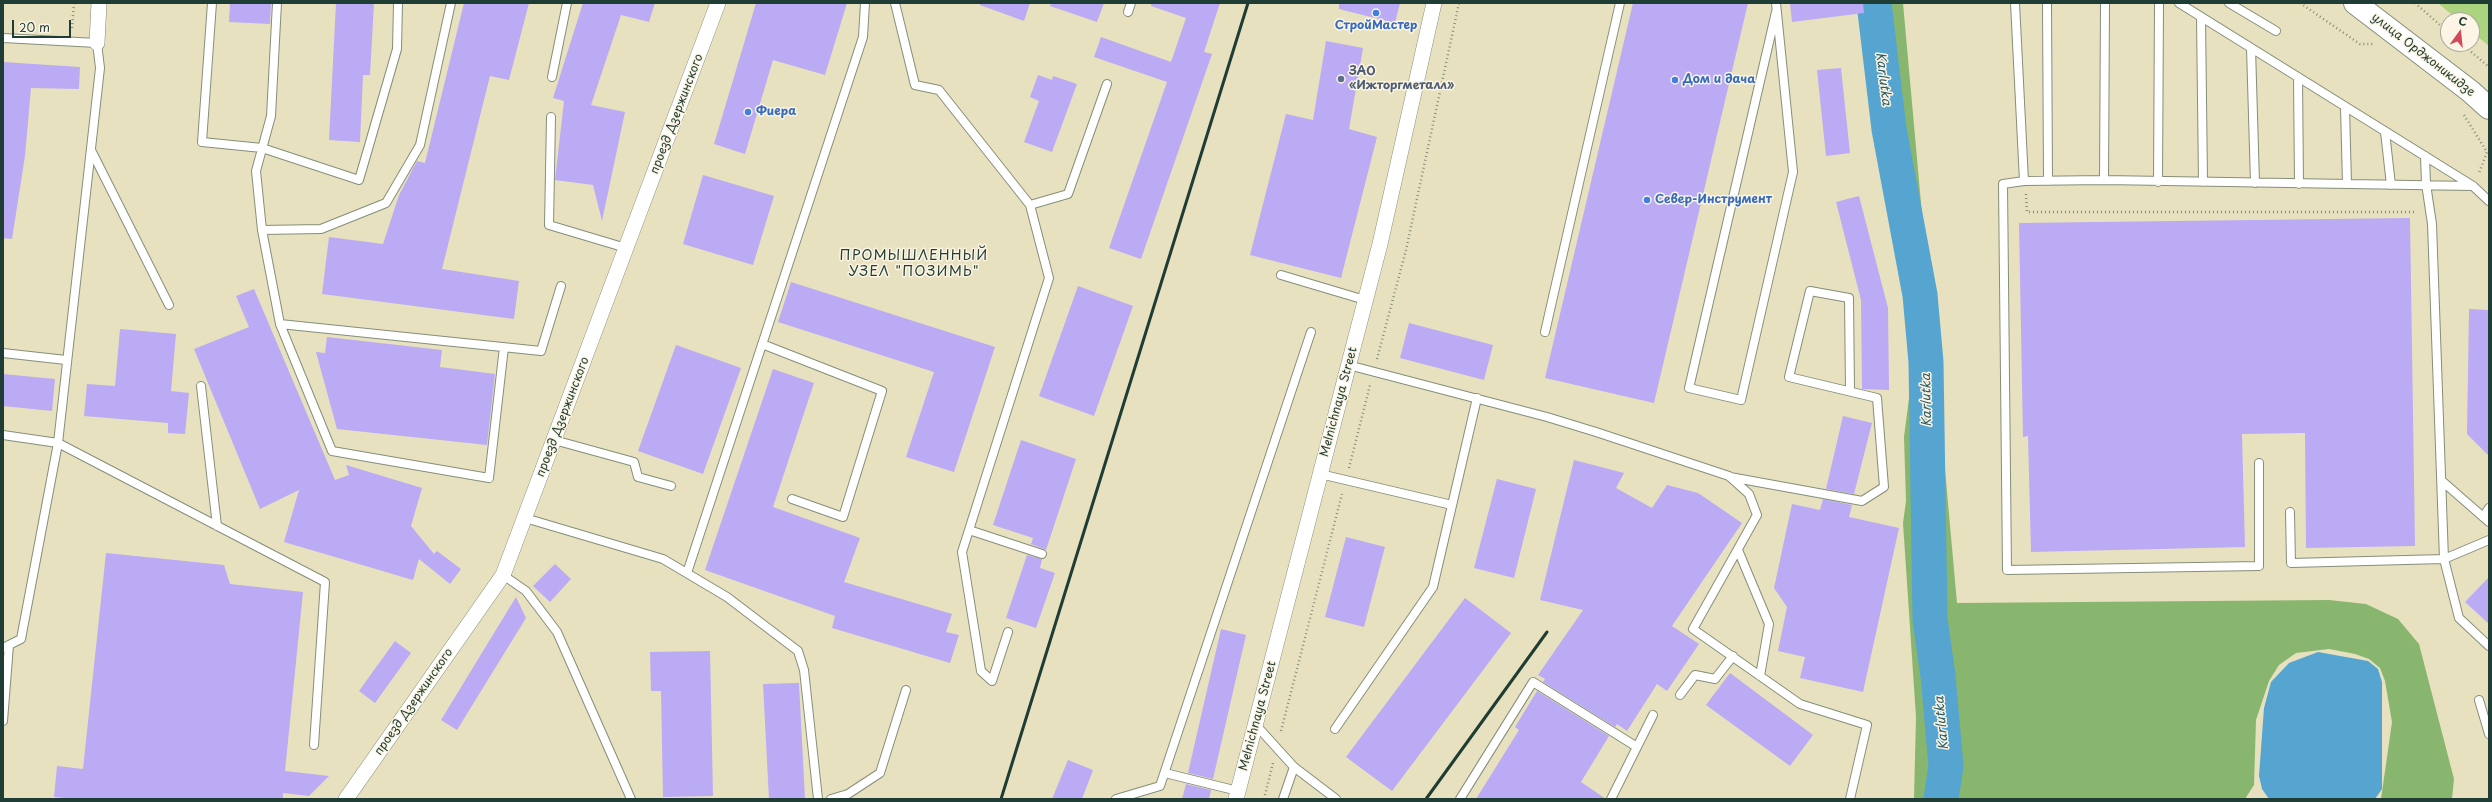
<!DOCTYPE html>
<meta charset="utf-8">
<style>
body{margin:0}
#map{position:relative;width:2492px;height:802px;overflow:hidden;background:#e8e1bf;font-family:"Playpen Sans",sans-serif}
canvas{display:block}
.frame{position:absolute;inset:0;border:4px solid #1f3d34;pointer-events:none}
.north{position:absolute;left:2440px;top:12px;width:40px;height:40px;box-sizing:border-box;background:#fcf5e5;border:1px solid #a4ab9e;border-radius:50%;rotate:15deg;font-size:11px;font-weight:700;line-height:16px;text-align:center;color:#1f3d34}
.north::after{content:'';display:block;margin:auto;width:14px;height:18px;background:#d1495b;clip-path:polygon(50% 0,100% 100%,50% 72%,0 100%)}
.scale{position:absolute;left:12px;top:20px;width:59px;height:18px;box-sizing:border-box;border:2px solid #1f3d34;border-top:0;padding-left:5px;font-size:12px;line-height:14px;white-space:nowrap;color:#1f3d34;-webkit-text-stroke:3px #fcf5e5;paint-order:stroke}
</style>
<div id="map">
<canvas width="2492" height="802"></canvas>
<div class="frame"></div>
<div class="north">С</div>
<div class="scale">20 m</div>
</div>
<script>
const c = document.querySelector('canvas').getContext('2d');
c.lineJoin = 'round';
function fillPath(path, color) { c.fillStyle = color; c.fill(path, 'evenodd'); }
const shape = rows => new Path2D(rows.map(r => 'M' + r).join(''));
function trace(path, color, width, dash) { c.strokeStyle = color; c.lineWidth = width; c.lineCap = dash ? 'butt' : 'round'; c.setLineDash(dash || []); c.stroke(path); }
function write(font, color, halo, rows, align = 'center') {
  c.font = font + ' "Playpen Sans",sans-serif'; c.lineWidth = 3; c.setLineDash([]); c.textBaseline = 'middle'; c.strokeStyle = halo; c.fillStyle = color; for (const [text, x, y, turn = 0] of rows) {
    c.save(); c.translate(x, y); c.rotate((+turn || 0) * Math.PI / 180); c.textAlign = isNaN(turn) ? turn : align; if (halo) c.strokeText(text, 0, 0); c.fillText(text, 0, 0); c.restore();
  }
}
const green = shape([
 [2438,3,2489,3,2489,46,2472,32,2472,20,2458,20]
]);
const forest = shape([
 [1858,3,1903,3,1957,603,2329,600,2366,604,2398,619,2419,644,2454,779,2452,799,2381,799,2392,722,2385,681,2380,668,2369,659,2355,654,2329,649,2296,653,2279,665,2269,681,2256,720,2254,785,2245,799,1914,799,1916,717,1903,523,1906,501,1904,437,1909,398,1911,295,1873,133]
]);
const water = shape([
 [2318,652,2368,661,2378,669,2382,682,2382,789,2375,799,2269,799,2262,789,2259,776,2264,708,2271,682,2289,663]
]);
const river = shape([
 [1874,3,1889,129,1920,295,1926,362,1930,619,1938,676,1946,766,1941,799]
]);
const building = shape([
 [230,3,271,3,270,24,229,22],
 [336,3,374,3,370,75,363,75,360,142,329,140],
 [464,3,529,3,509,80,490,76,442,269,519,281,514,319,322,294,329,237,383,244,399,195,417,161,425,163],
 [583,3,655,3,649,22,621,15,591,105,625,112,602,221,593,185,555,180,564,101,553,98],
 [756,3,847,3,825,75,773,60,745,154,714,144],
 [980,3,1030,3,1024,21,980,5],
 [1051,3,1104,3,1097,22,1050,6],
 [1151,3,1220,3,1204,52,1212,54,1141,259,1109,248,1167,82,1094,57,1101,37,1171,62,1186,18,1151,6],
 [1339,3,1400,3,1395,23,1339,9],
 [1633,3,1748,3,1654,403,1545,378],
 [1790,3,1863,3,1864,13,1792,22],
 [1326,41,1363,48,1349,129,1377,137,1341,278,1250,255,1286,114,1313,120],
 [3,62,80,67,79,89,31,88,25,156,12,239,3,238],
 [1841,68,1850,153,1826,156,1817,70],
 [1038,75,1052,80,1053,76,1077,84,1052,152,1024,142,1039,101,1030,97],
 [703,175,774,196,753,265,683,244],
 [1859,196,1888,308,1889,390,1862,389,1861,300,1836,202],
 [2410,218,2415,546,2306,548,2305,433,2242,434,2245,547,2031,552,2028,436,2023,437,2019,223],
 [791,282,995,347,954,472,906,457,934,372,778,322],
 [1078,286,1133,306,1094,416,1039,396],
 [254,289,335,480,349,475,346,465,422,488,411,526,434,554,437,551,461,569,450,584,419,559,413,580,284,542,299,490,260,509,194,349,249,327,236,296],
 [2469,309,2489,310,2489,456,2467,434],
 [1409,323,1493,345,1484,380,1400,358],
 [120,329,176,334,171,391,189,393,185,434,168,433,168,423,84,416,87,384,115,386],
 [327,337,442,350,440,367,495,374,487,445,337,429,316,352,325,353],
 [676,345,741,368,703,474,638,451],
 [773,369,814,383,773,507,860,538,844,582,952,614,946,632,959,635,950,663,832,628,835,616,705,570],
 [3,374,55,379,52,411,3,406],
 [1843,416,1872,423,1854,494,1826,489],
 [1021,440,1076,459,1046,550,1031,544,1033,538,993,525],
 [1574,460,1624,473,1616,488,1652,508,1667,485,1698,493,1742,523,1672,626,1699,644,1667,691,1657,684,1627,731,1617,724,1615,727,1543,682,1545,679,1538,675,1583,610,1540,600],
 [1497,479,1536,489,1514,578,1474,568],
 [1823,499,1852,505,1849,517,1899,528,1863,692,1800,678,1805,657,1778,651,1787,607,1774,588,1792,504,1820,510],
 [1346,537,1385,547,1364,627,1325,617],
 [106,553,224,565,230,584,303,592,285,771,329,776,309,796,283,793,283,799,76,799,54,797,57,766,83,769],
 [1027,555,1042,559,1040,568,1055,573,1036,628,1006,618],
 [555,564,571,579,550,602,533,586],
 [2489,577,2489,624,2465,602],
 [516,597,526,618,457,730,441,720],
 [1465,598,1511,633,1392,791,1346,757],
 [1221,629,1246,635,1213,779,1188,773],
 [395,641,411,653,375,703,359,691],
 [710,651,713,796,663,797,661,691,651,691,650,652],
 [1730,673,1813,735,1790,766,1706,705],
 [799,683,805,799,769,799,763,684],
 [1537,691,1609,736,1581,782,1606,799,1476,799,1519,730,1515,727],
 [1068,760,1093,770,1082,799,1052,799],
 [1186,784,1211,790,1209,799,1182,799]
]);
const path = shape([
 [2300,3,2360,44,2375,44],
 [2415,3,2448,32],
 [72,28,74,3],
 [2462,44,2489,67],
 [2464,115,2487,152,2479,173],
 [2026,194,2027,212,2416,212],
 [1377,359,1406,250,1459,3],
 [1349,468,1370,385],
 [1281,731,1342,494],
 [1264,799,1273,763]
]);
const lane = shape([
 [212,3,202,142,262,148,359,180,397,49,398,3],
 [277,3,271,116,256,171,262,230,280,324,332,451,489,478,504,347],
 [895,3,915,85,939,90,1030,205,1068,194,1107,84],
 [2015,3,2024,181,2104,180,2473,186],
 [2047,3,2048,181],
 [2179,3,2473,186,2489,201],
 [2229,3,2276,31],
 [1128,12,1131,3],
 [1776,12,1689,388,1741,400,1793,172,1776,3],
 [2201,17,2203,182],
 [3,38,97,43,100,68,58,443,3,435],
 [2251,48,2255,183],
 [552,77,567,3],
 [2298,77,2299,184],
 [2345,107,2347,184],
 [551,117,549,225,626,248],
 [2385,132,2391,185],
 [91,150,169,305],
 [2104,180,2105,3],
 [2024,181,2003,184,2007,570,2259,566,2259,463],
 [2158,182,2159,3],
 [262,230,321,229,386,203,420,145,451,3],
 [1281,275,1365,300],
 [280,324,541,351,561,286],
 [1545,332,1620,3],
 [762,344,882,391,843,517,792,499],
 [3,353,66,360],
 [1348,365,1547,417,1596,432,1729,476,1749,494,1757,515,1693,629,1800,704,1867,725,1850,799],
 [201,386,217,526],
 [554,440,634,462,638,477,671,486],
 [1320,474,1452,505],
 [1730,477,1862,501,1884,487,1877,398,1789,377,1810,291,1849,298,1850,391],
 [2442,481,2489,522],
 [2290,512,2291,563,2444,559,2432,224,2426,184,2425,156],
 [2483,517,2489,508],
 [525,518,663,559,727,597,798,651,804,670,818,799],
 [969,530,1042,554],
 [2489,540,2444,559,2459,618,2489,646],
 [1738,550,1769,624,1760,676],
 [687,573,863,37,865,3],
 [503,575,526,591,557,632,631,799],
 [1008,632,992,681,981,671,962,552,1049,278,1030,205],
 [3,648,21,639,58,443,325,582,314,745],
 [1680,695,1695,675,1715,679,1733,656],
 [2479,700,2489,734],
 [3,721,9,645],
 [1255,724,1294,767,1283,799],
 [1335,729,1433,587,1477,398],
 [1294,767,1336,799],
 [1165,773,1238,791],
 [831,799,848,794,880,773,906,690],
 [1116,799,1160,786,1311,332],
 [1460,799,1533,682,1637,747],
 [1611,799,1653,715]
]);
const street = shape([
 [97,43,99,3],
 [346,799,503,575,718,3],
 [1236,799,1380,244,1434,3]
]);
const primary = shape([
 [2355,3,2470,91,2489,108]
]);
const rail = shape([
 [1001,799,1248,3],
 [1426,799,1547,632]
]);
const markers = [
 [1376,13,4,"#3f7fe0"],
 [1341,79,4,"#5c6f8a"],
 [1675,80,4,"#3f7fe0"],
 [748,112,4,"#3f7fe0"],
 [1647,200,4,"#3f7fe0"]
];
const shopNames = [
 ["СтройМастер",1376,26,"center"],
 ["Дом и дача",1683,80],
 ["Фиера",756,112],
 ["Север-Инструмент",1655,200]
];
const streetNames = [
 ["улица Орджоникидзе",2423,55,38],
 ["проезд Дзержинского",677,114,-69],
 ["Melnichnaya Street",1339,402,-75],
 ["проезд Дзержинского",563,417,-69],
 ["проезд Дзержинского",414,702,-55],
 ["Melnichnaya Street",1258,716,-75]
];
const serviceNames = [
 ["ЗАО",1349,72],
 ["«Ижторгметалл»",1349,86]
];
const waterNames = [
 ["Karlutka",1883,79,83],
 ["Karlutka",1927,400,-91],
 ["Karlutka",1942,723,-95]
];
const quarterNames = [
 ["ПРОМЫШЛЕННЫЙ",914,256],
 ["УЗЕЛ \"ПОЗИМЬ\"",914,272]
];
fillPath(green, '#acd47f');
fillPath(forest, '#89b66e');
fillPath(water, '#55a5d0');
trace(river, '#55a5d0', 35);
fillPath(building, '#bbaaf4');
trace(lane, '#848f7a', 10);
trace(street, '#848f7a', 16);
trace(primary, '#848f7a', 24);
trace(path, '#848f7a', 2.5, [1, 3]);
trace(lane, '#fff', 8);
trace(street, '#fff', 15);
trace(primary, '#fff', 22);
trace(rail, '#1f3d34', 3);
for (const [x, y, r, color] of markers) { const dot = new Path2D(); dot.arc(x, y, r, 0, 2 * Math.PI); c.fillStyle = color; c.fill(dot); trace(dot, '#fcf5e5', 1.5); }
write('bold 12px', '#366cbe', '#fcf5e5', shopNames, 'left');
write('12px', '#1f3d34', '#fcf5e5', streetNames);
write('bold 12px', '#4e5e75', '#fcf5e5', serviceNames, 'left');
write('italic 13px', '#2f5c63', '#fcf5e5', waterNames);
c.letterSpacing = '1px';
write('14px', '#1f3d34', '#fcf5e5', quarterNames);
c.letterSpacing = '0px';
</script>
